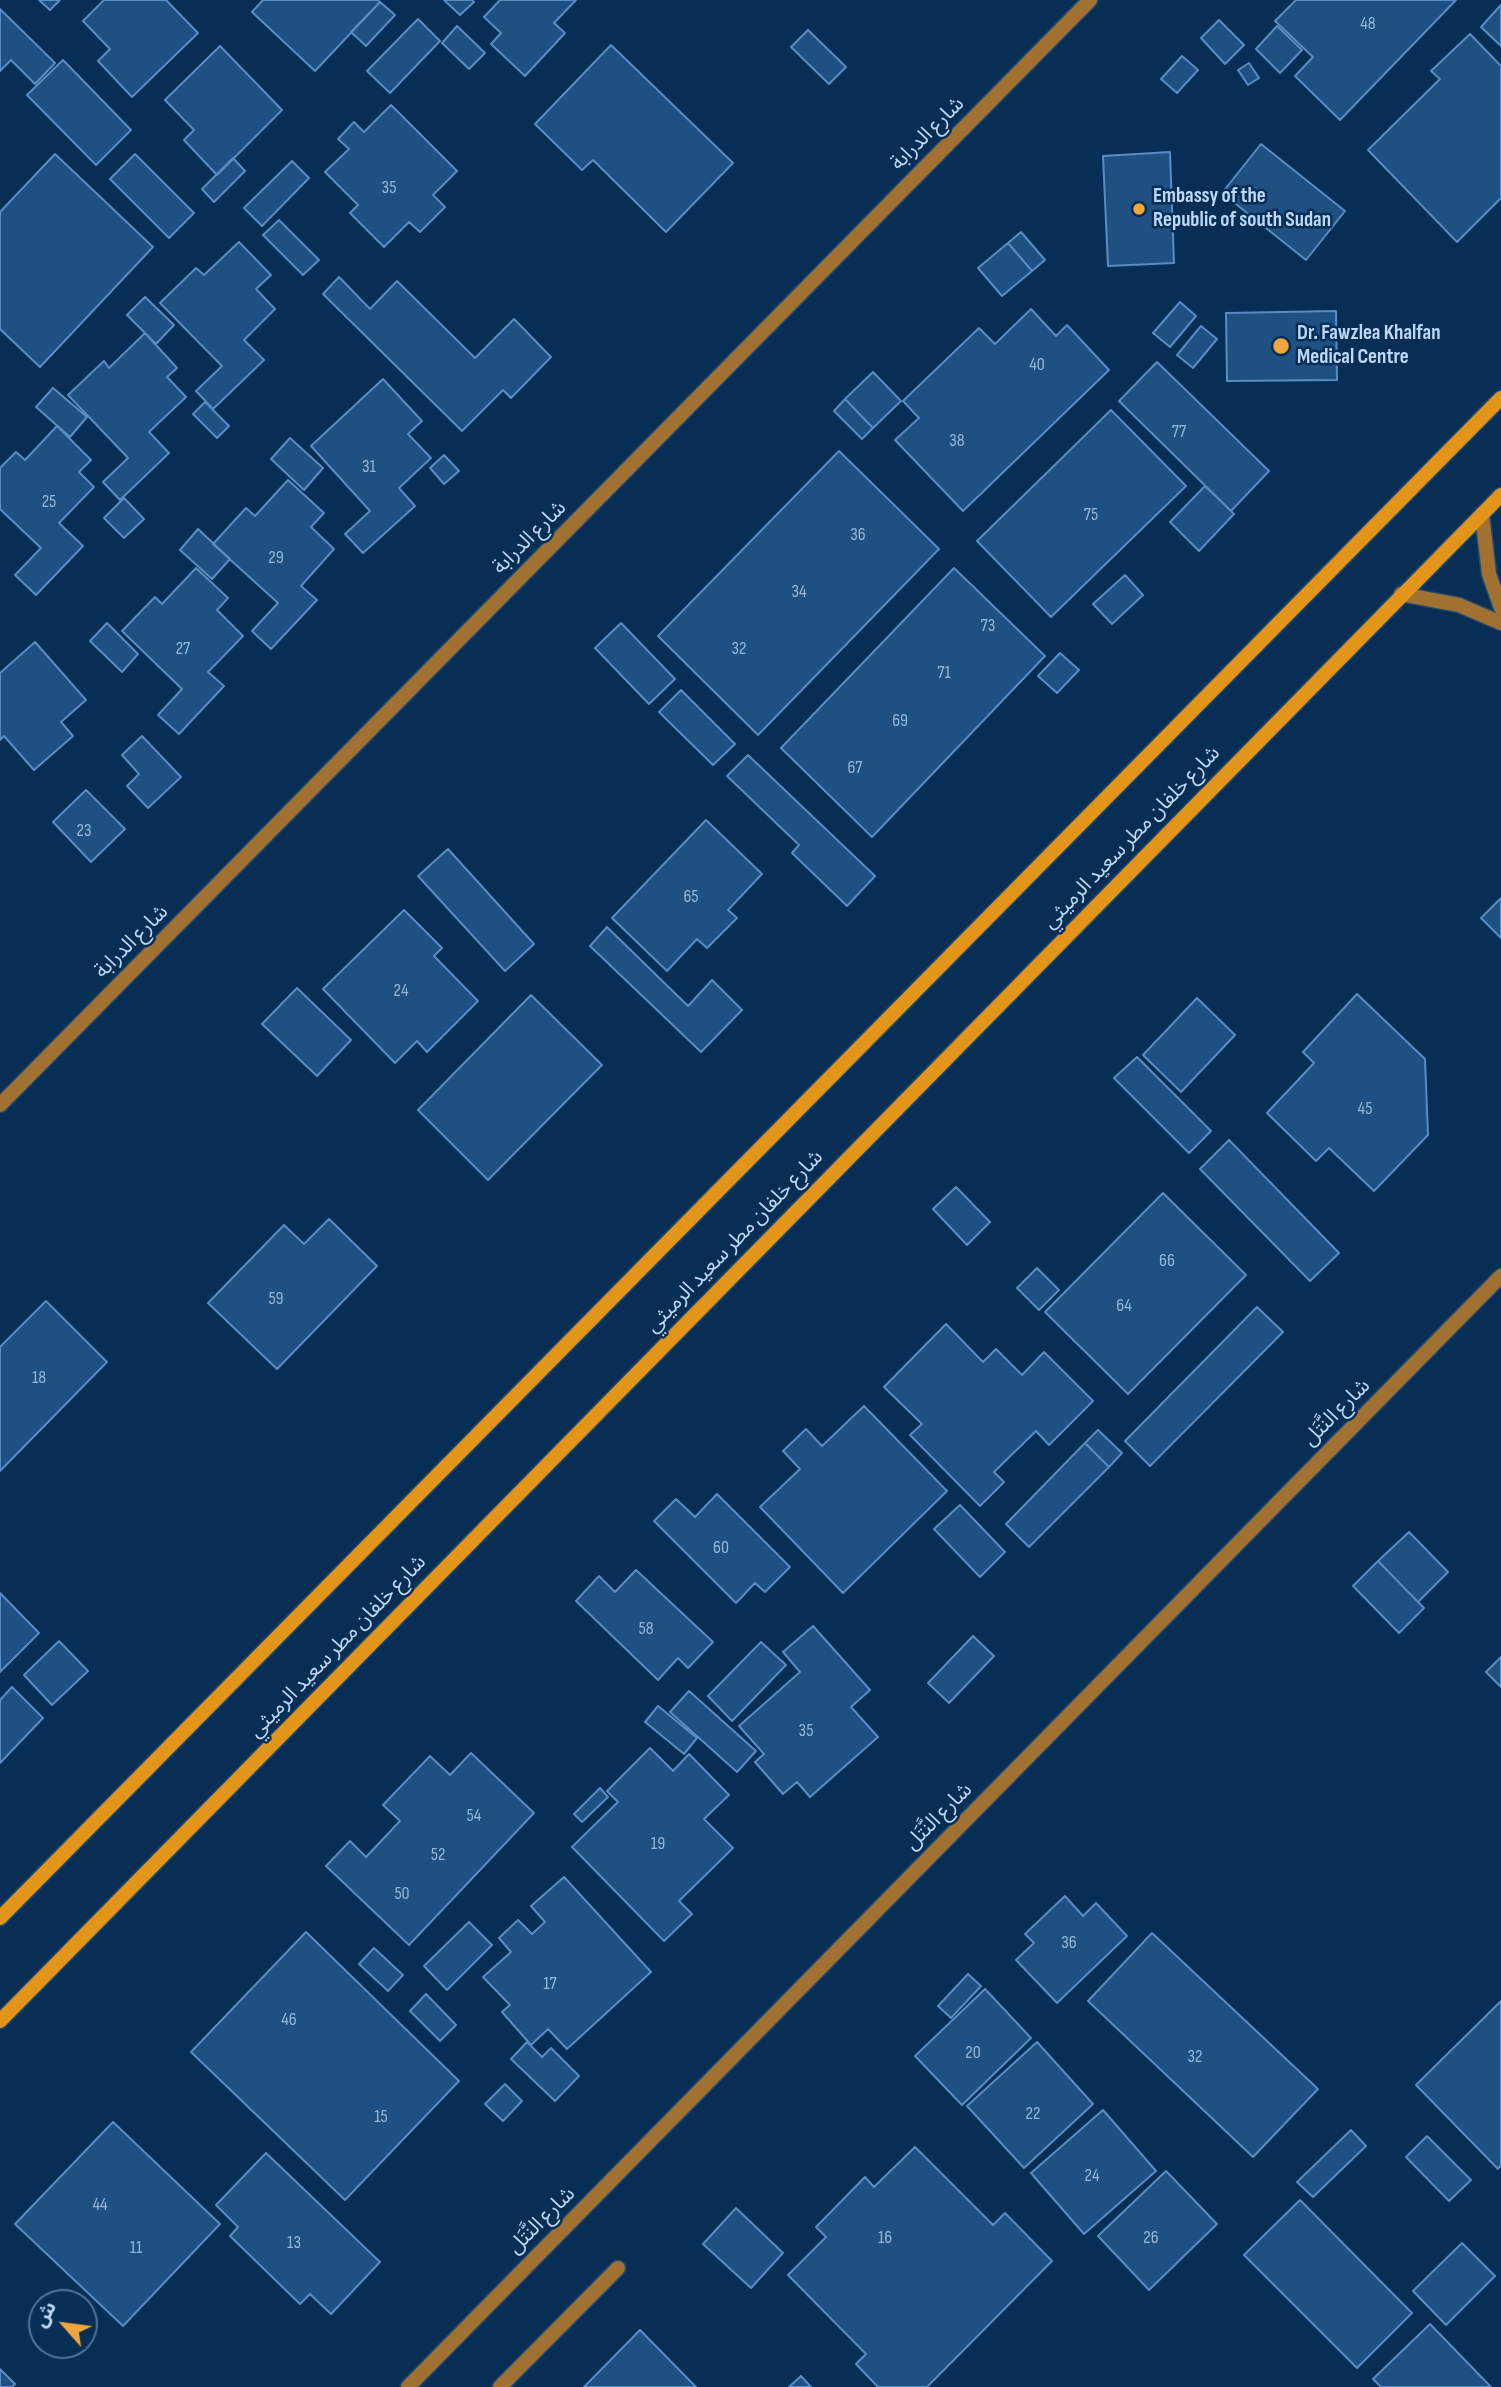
<!DOCTYPE html>
<meta charset="utf-8">
<style>
body{margin:0}
#map{position:relative;width:1501px;height:2387px;overflow:hidden;background:#072f55;font-family:"Sofia Sans Condensed","Noto Sans Arabic",sans-serif}
canvas{display:block}
.north{position:absolute;left:28px;top:2289px;width:70px;height:70px;box-sizing:border-box;background:#072f55;border:2px solid #507395;border-radius:50%;rotate:298deg;font-size:19px;font-weight:700;line-height:28px;text-align:center;color:#bdd8f6}
.north::after{content:'';display:block;margin:auto;width:24px;height:32px;background:#f0a63f;clip-path:polygon(50% 0,100% 100%,50% 72%,0 100%)}
</style>
<div id="map">
<canvas width="1501" height="2387"></canvas>
<div class="north">ش</div>
</div>
<script>
const c = document.querySelector('canvas').getContext('2d');
c.lineJoin = 'round';
function fillPath(path, color) { c.fillStyle = color; c.fill(path, 'evenodd'); }
const shape = rows => new Path2D(rows.map(r => 'M' + r).join(''));
function trace(path, color, width, dash) { c.strokeStyle = color; c.lineWidth = width; c.lineCap = dash ? 'butt' : 'round'; c.setLineDash(dash || []); c.stroke(path); }
function write(font, color, halo, rows, align = 'center') {
  c.font = font + ' "Sofia Sans Condensed","Noto Sans Arabic",sans-serif'; c.lineWidth = 5; c.setLineDash([]); c.textBaseline = 'middle'; c.strokeStyle = halo; c.fillStyle = color; for (const [text, x, y, turn = 0] of rows) {
    c.save(); c.translate(x, y); c.rotate((+turn || 0) * Math.PI / 180); c.textAlign = isNaN(turn) ? turn : align; if (halo) c.strokeText(text, 0, 0); c.fillText(text, 0, 0); c.restore();
  }
}
const building = shape([
 [39,0,60,0,50,10,39,0],
 [104,0,166,0,198,33,132,97,98,61,110,49,83,21,104,0],
 [263,0,378,0,380,2,315,71,252,12,263,0],
 [444,0,472,0,474,2,460,15,444,0],
 [500,0,576,0,554,23,565,33,525,76,491,44,501,33,484,17,500,0],
 [1296,0,1456,0,1340,120,1295,76,1313,57,1275,21,1296,0],
 [380,2,395,15,366,46,351,32,380,2],
 [1501,5,1501,46,1481,27,1501,5],
 [0,9,55,63,35,84,11,60,0,71,0,9],
 [418,19,440,41,390,93,367,71,418,19],
 [1219,20,1244,45,1225,64,1201,38,1219,20],
 [457,26,485,53,469,69,442,43,457,26],
 [1277,26,1302,50,1280,73,1256,49,1277,26],
 [808,30,846,67,829,84,791,47,808,30],
 [1470,34,1501,66,1501,198,1457,242,1368,150,1440,79,1431,71,1470,34],
 [611,45,733,163,666,232,593,160,582,170,535,124,611,45],
 [220,46,282,110,217,175,184,140,194,130,165,100,220,46],
 [1182,56,1198,70,1177,93,1161,79,1182,56],
 [63,60,131,130,96,165,27,95,63,60],
 [1249,63,1259,78,1248,85,1238,70,1249,63],
 [391,105,457,171,433,195,445,207,420,232,409,222,384,247,350,213,358,205,325,172,349,149,338,139,354,122,364,132,391,105],
 [1261,144,1345,211,1306,260,1222,193,1261,144],
 [1170,152,1174,263,1108,266,1103,156,1170,152],
 [55,154,153,247,40,367,0,329,0,212,55,154],
 [135,154,194,213,169,238,110,179,135,154],
 [233,158,245,171,214,202,202,189,233,158],
 [292,161,309,178,262,226,244,208,292,161],
 [279,220,319,260,303,275,263,235,279,220],
 [1021,232,1045,260,1032,271,1008,243,1021,232],
 [239,242,271,275,256,289,275,309,244,340,264,360,213,409,196,391,222,366,160,303,196,268,204,275,239,242],
 [1008,243,1032,271,1002,296,978,268,1008,243],
 [339,277,370,309,397,281,475,358,514,319,551,357,511,398,503,390,462,431,323,294,339,277],
 [145,297,174,325,156,344,127,315,145,297],
 [1180,302,1196,316,1170,347,1153,333,1180,302],
 [1031,309,1056,336,1067,325,1109,370,963,511,895,440,919,418,903,401,979,328,995,344,1031,309],
 [1336,311,1337,380,1227,381,1226,313,1336,311],
 [1201,326,1217,339,1193,368,1177,355,1201,326],
 [145,333,177,368,167,377,186,397,149,432,169,453,120,500,103,482,128,458,68,395,104,361,109,368,145,333],
 [1157,362,1269,471,1231,511,1119,401,1157,362],
 [873,372,901,401,873,428,845,399,873,372],
 [383,379,422,421,408,434,431,458,399,488,415,506,363,553,345,534,370,511,311,446,383,379],
 [53,388,87,417,70,437,36,407,53,388],
 [845,399,873,428,862,439,834,411,845,399],
 [205,402,229,426,217,438,193,414,205,402],
 [1111,410,1186,486,1051,617,977,541,1111,410],
 [57,426,91,460,79,472,94,487,59,523,83,546,36,595,15,575,41,548,0,509,0,468,16,452,25,460,57,426],
 [290,438,323,468,304,490,271,459,290,438],
 [839,451,939,549,758,735,658,636,839,451],
 [444,455,459,471,444,484,430,468,444,455],
 [288,480,324,513,311,527,334,549,301,586,317,600,271,649,252,631,278,603,213,544,246,508,255,516,288,480],
 [1205,486,1234,514,1199,551,1170,522,1205,486],
 [124,498,144,519,124,538,104,518,124,498],
 [198,529,230,559,212,579,180,550,198,529],
 [196,568,228,598,217,610,243,636,208,672,224,686,179,734,158,715,182,689,122,631,155,597,162,604,196,568],
 [954,568,1045,656,872,837,781,748,954,568],
 [1125,575,1143,595,1112,624,1093,604,1125,575],
 [107,623,138,654,122,672,90,641,107,623],
 [621,623,675,679,649,704,595,648,621,623],
 [35,642,86,700,61,722,73,736,34,770,4,736,0,740,0,673,35,642],
 [1060,653,1079,670,1057,693,1038,676,1060,653],
 [681,690,735,744,713,765,659,712,681,690],
 [142,736,181,777,148,808,127,786,139,774,122,755,142,736],
 [748,755,875,876,847,906,792,853,799,845,727,776,748,755],
 [86,790,125,829,91,862,53,822,86,790],
 [706,820,762,874,728,910,737,918,707,948,697,939,667,971,612,918,706,820],
 [448,849,534,944,505,971,418,876,448,849],
 [1501,898,1501,938,1481,918,1501,898],
 [404,910,442,948,434,956,478,1001,427,1052,417,1041,395,1063,323,989,404,910],
 [607,927,688,1006,712,980,742,1010,701,1052,590,946,607,927],
 [297,988,351,1040,317,1076,262,1024,297,988],
 [1357,994,1425,1059,1428,1135,1374,1191,1329,1148,1316,1161,1267,1113,1314,1063,1303,1052,1357,994],
 [531,995,602,1065,488,1180,418,1110,531,995],
 [1197,998,1235,1035,1181,1092,1143,1055,1197,998],
 [1137,1057,1211,1131,1189,1153,1114,1078,1137,1057],
 [1229,1140,1339,1253,1310,1281,1200,1169,1229,1140],
 [956,1187,990,1222,967,1245,933,1209,956,1187],
 [1163,1193,1246,1275,1128,1394,1045,1312,1163,1193],
 [329,1219,377,1266,277,1369,208,1303,284,1225,304,1244,329,1219],
 [1037,1268,1059,1290,1039,1310,1017,1288,1037,1268],
 [46,1301,107,1362,0,1471,0,1347,46,1301],
 [1257,1307,1283,1332,1150,1466,1125,1441,1257,1307],
 [946,1324,983,1362,996,1349,1022,1375,1044,1352,1093,1401,1049,1445,1036,1431,994,1472,1004,1482,980,1506,910,1435,922,1424,884,1387,946,1324],
 [864,1406,947,1491,843,1593,760,1507,800,1469,783,1451,806,1429,822,1446,864,1406],
 [1098,1430,1122,1453,1109,1467,1085,1443,1098,1430],
 [1085,1443,1109,1467,1029,1547,1006,1524,1085,1443],
 [717,1494,790,1567,765,1592,755,1583,736,1603,654,1521,676,1499,695,1517,717,1494],
 [960,1505,1005,1552,980,1577,934,1529,960,1505],
 [1409,1532,1448,1572,1418,1602,1378,1561,1409,1532],
 [1378,1561,1424,1608,1399,1633,1353,1586,1378,1561],
 [636,1570,713,1642,688,1668,678,1658,658,1680,576,1601,599,1576,615,1592,636,1570],
 [0,1593,39,1633,0,1672,0,1593],
 [813,1626,870,1690,851,1707,878,1737,810,1797,797,1782,783,1794,755,1762,764,1754,739,1726,800,1672,783,1652,813,1626],
 [973,1636,994,1656,949,1703,928,1683,973,1636],
 [59,1641,88,1671,52,1705,24,1675,59,1641],
 [761,1642,786,1665,732,1721,708,1696,761,1642],
 [1501,1657,1501,1687,1486,1672,1501,1657],
 [12,1687,43,1718,0,1763,0,1700,12,1687],
 [689,1691,756,1751,737,1772,670,1712,689,1691],
 [658,1706,697,1738,684,1754,645,1722,658,1706],
 [650,1748,673,1771,689,1754,729,1795,704,1819,733,1848,679,1901,692,1914,664,1941,572,1847,618,1802,607,1791,650,1748],
 [471,1753,534,1813,409,1945,326,1866,350,1841,366,1857,400,1821,383,1805,430,1756,450,1775,471,1753],
 [600,1788,608,1797,582,1822,574,1814,600,1788],
 [564,1877,651,1972,567,2049,548,2029,531,2045,502,2012,510,2005,483,1977,511,1952,499,1938,518,1920,532,1934,545,1922,531,1906,564,1877],
 [1065,1896,1083,1916,1096,1903,1127,1936,1057,2003,1016,1960,1034,1943,1025,1934,1065,1896],
 [469,1922,492,1945,447,1990,424,1966,469,1922],
 [306,1932,459,2081,345,2200,191,2052,306,1932],
 [1152,1933,1318,2089,1253,2157,1088,2001,1152,1933],
 [374,1948,403,1975,388,1991,359,1964,374,1948],
 [968,1974,981,1986,951,2018,938,2006,968,1974],
 [985,1989,1031,2038,962,2105,915,2056,985,1989],
 [426,1994,456,2025,440,2041,410,2011,426,1994],
 [1501,2001,1501,2165,1498,2169,1416,2085,1501,2001],
 [527,2042,542,2057,551,2048,579,2076,555,2101,511,2059,527,2042],
 [1037,2042,1093,2104,1024,2168,967,2106,1037,2042],
 [505,2084,522,2101,503,2121,485,2104,505,2084],
 [1103,2110,1156,2171,1084,2234,1031,2173,1103,2110],
 [113,2122,220,2224,123,2326,15,2224,113,2122],
 [1351,2130,1366,2146,1313,2197,1297,2182,1351,2130],
 [1427,2136,1471,2180,1449,2201,1406,2157,1427,2136],
 [915,2147,993,2225,1005,2213,1052,2261,927,2387,878,2387,856,2364,866,2354,788,2275,826,2237,816,2227,865,2177,874,2187,915,2147],
 [266,2153,380,2262,331,2314,310,2294,300,2304,230,2236,238,2227,216,2205,266,2153],
 [1166,2171,1217,2224,1149,2290,1098,2236,1166,2171],
 [1300,2200,1412,2313,1357,2368,1244,2255,1300,2200],
 [736,2208,783,2253,751,2288,703,2244,736,2208],
 [1462,2243,1495,2276,1446,2325,1413,2291,1462,2243],
 [1430,2324,1491,2387,1381,2387,1373,2379,1430,2324],
 [640,2330,696,2387,584,2387,640,2330],
 [0,2369,15,2384,12,2387,0,2387,0,2369],
 [801,2376,811,2387,789,2387,801,2376]
]);
const lane = shape([
 [500,2387,618,2268]
]);
const street = shape([
 [1482,514,1489,574,1501,608],
 [1401,594,1459,605,1501,623],
 [0,1105,1090,0],
 [408,2387,1501,1276]
]);
const secondary = shape([
 [0,1918,1501,398],
 [0,2021,1501,495]
]);
const markers = [
 [1139,209,7,"#f0a63f"],
 [1281,346,9,"#f0a63f"]
];
const numberNames = [
 ["48",1368,24],
 ["35",389,188],
 ["40",1037,365],
 ["77",1179,432],
 ["38",957,441],
 ["31",369,467],
 ["25",49,502],
 ["75",1091,515],
 ["36",858,535],
 ["29",276,558],
 ["34",799,592],
 ["73",988,626],
 ["27",183,649],
 ["32",739,649],
 ["71",944,673],
 ["69",900,721],
 ["67",855,768],
 ["23",84,831],
 ["65",691,897],
 ["24",401,991],
 ["45",1365,1109],
 ["66",1167,1261],
 ["59",276,1299],
 ["64",1124,1306],
 ["18",39,1378],
 ["60",721,1548],
 ["58",646,1629],
 ["35",806,1731],
 ["54",474,1816],
 ["19",658,1844],
 ["52",438,1855],
 ["50",402,1894],
 ["36",1069,1943],
 ["17",550,1984],
 ["46",289,2020],
 ["20",973,2053],
 ["32",1195,2057],
 ["22",1033,2114],
 ["15",381,2117],
 ["24",1092,2176],
 ["44",100,2205],
 ["16",885,2238],
 ["26",1151,2238],
 ["13",294,2243],
 ["11",136,2248]
];
const streetNames = [
 ["شارع الدرابة",928,134,-45],
 ["شارع الدرابة",530,538,-45],
 ["شارع خلفان مطر سعيد الرميثي",1132,838,-46],
 ["شارع الدرابة",132,942,-45],
 ["شارع خلفان مطر سعيد الرميثي",735,1242,-46],
 ["شارع النَّتَل",1337,1413,-45],
 ["شارع خلفان مطر سعيد الرميثي",338,1647,-46],
 ["شارع النَّتَل",939,1817,-45],
 ["شارع النَّتَل",542,2221,-45]
];
const poiNames = [
 ["Embassy of the",1153,197],
 ["Republic of south Sudan",1153,221],
 ["Dr. Fawzlea Khalfan",1297,334],
 ["Medical Centre",1297,358]
];
fillPath(building, '#1f5082');
trace(building, '#598cc3', 2);
trace(lane, '#244a6f', 17);
trace(street, '#244a6f', 17);
trace(secondary, '#244a6f', 17);
trace(lane, '#a17131', 14);
trace(street, '#a17131', 14);
trace(secondary, '#e29518', 14);
for (const [x, y, r, color] of markers) { const dot = new Path2D(); dot.arc(x, y, r, 0, 2 * Math.PI); c.fillStyle = color; c.fill(dot); trace(dot, '#072f55', 2.5); }
write('18px', '#96b6d9', null, numberNames);
write('21px', '#bdd8f6', '#072f55', streetNames);
write('bold 21px', '#bdd8f6', '#072f55', poiNames, 'left');
</script>
